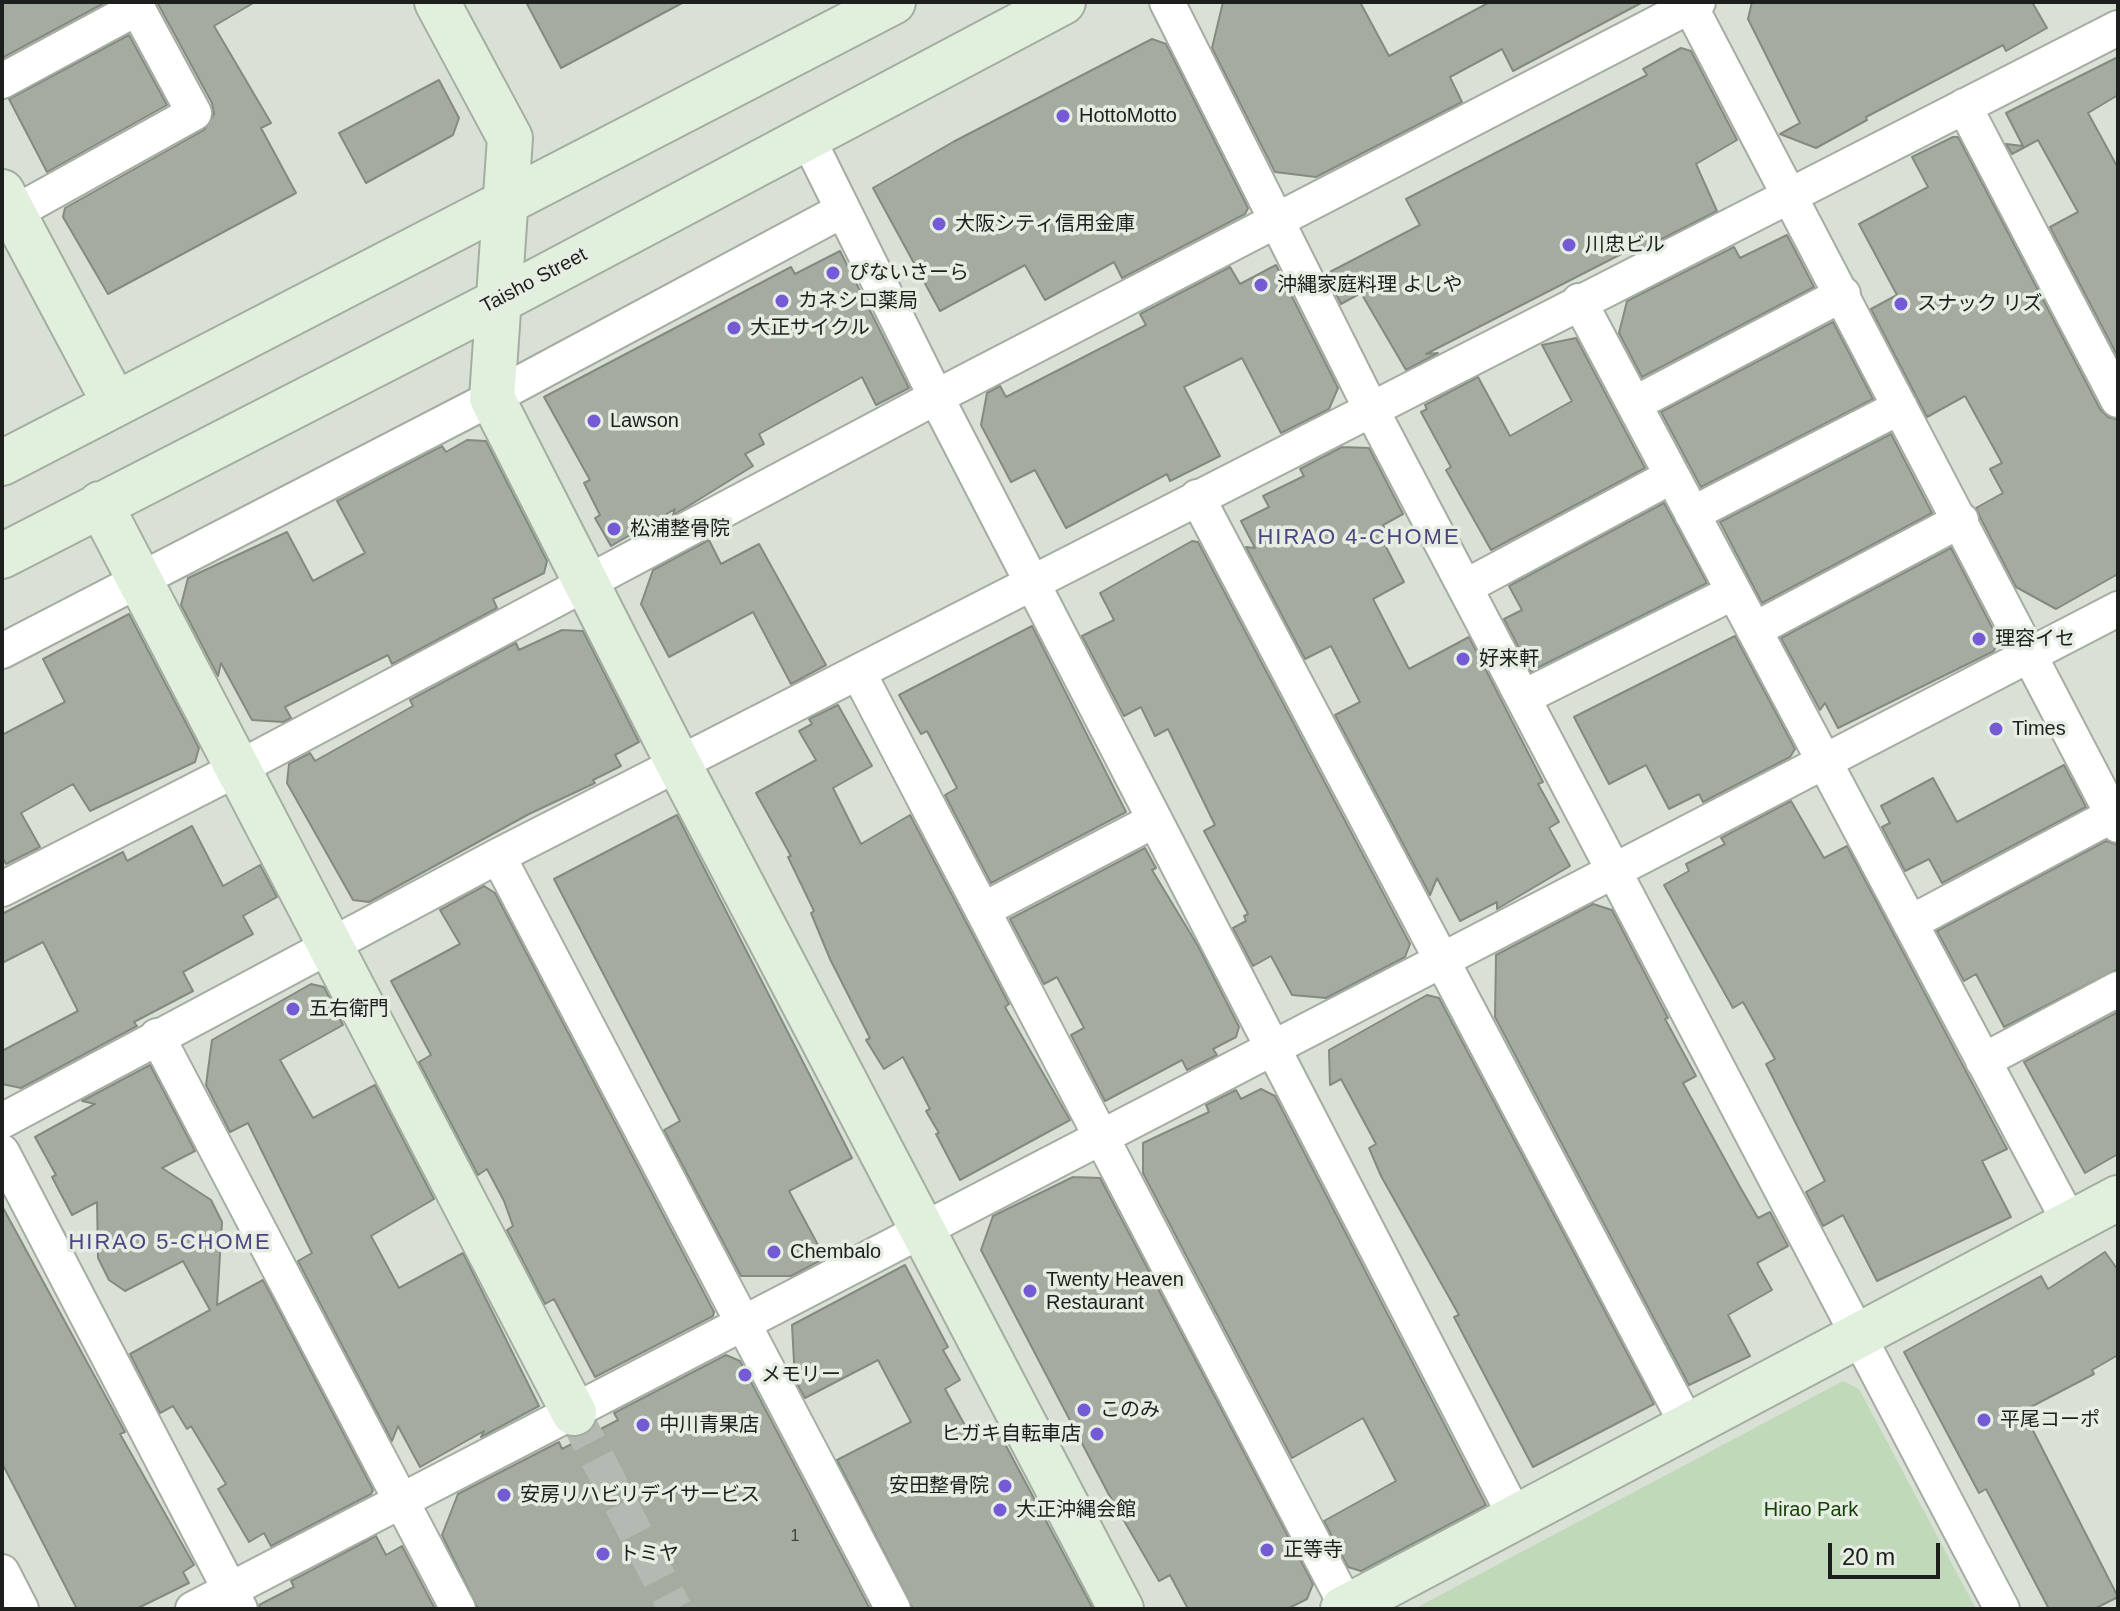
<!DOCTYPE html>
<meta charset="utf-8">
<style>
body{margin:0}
#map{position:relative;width:2120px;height:1611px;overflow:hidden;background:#d9e1d6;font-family:Arial,sans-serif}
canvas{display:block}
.frame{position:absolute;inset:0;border:4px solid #1c1f1b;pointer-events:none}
.scale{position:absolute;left:1828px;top:1543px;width:112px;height:36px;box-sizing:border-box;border:4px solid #1c1f1b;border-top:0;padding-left:10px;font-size:24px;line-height:28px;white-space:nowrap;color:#1c1f1b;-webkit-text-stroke:6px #e6eee4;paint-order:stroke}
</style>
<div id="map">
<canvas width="2120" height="1611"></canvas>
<div class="frame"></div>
<div class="scale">20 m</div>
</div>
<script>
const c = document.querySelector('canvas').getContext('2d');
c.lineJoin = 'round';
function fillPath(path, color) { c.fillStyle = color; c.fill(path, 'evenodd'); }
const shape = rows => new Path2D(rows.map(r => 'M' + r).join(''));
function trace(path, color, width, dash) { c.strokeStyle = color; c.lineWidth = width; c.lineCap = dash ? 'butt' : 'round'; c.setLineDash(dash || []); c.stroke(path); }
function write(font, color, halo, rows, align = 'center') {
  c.font = font + ' Arial,"Noto Sans JP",sans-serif'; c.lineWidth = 7; c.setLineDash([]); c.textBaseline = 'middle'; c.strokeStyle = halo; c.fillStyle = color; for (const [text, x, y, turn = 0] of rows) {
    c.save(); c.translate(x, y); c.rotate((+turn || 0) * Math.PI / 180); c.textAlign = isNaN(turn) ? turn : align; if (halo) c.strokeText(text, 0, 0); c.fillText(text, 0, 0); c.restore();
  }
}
const green = shape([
 [1843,1381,1859,1389,1976,1609,1414,1609]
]);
const building = shape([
 [2,2,106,2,2,58,2,2],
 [157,2,255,2,214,26,271,123,261,128,296,193,108,294,63,217,65,208,204,130,214,114,212,103,157,2],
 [526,2,684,2,561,68,526,2],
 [1223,2,1360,2,1389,56,1490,2,1643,2,1513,71,1502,49,1450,77,1462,102,1316,177,1275,172,1212,48,1223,2],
 [1752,2,2032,2,2047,28,2006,51,2003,45,1866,117,1867,120,1816,148,1780,134,1800,123,1748,19,1752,2],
 [129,35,167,105,47,172,9,99,129,35],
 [1152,39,1166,44,1248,208,1245,214,1122,278,1114,262,1045,300,1025,265,940,311,873,188,953,142,1152,39],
 [1681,48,1691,51,1737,140,1696,164,1717,211,1636,252,1637,246,1426,354,1438,353,1406,370,1361,293,1341,304,1326,274,1420,225,1406,199,1647,75,1643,69,1681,48],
 [2118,57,2118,95,2088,113,2118,168,2118,357,2050,227,2078,212,2038,140,2012,154,2006,144,2023,146,2006,113,2118,57],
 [439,80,459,118,453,135,366,183,339,133,439,80],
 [1953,137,1958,137,2100,409,2108,417,2118,420,2118,574,2056,609,2016,587,1981,519,1976,508,2003,493,1990,469,2002,463,1965,396,1927,417,1871,309,1897,295,1859,224,1928,187,1912,157,1953,137],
 [1787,235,1814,287,1642,377,1619,333,1627,301,1734,247,1740,258,1787,235],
 [840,251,909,388,876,405,862,377,759,434,764,444,745,454,753,466,690,505,673,515,675,509,611,546,595,518,600,515,584,483,590,480,544,397,791,267,795,274,840,251],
 [1276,265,1338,388,1329,409,1281,433,1242,358,1184,387,1220,456,1170,481,1167,474,1066,528,1035,470,1011,482,981,425,987,393,1000,386,1006,397,1146,325,1140,314,1230,267,1240,284,1276,265],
 [1833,322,1873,399,1701,487,1661,412,1833,322],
 [1576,338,1645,468,1491,550,1446,470,1451,467,1421,412,1427,409,1425,405,1478,377,1510,436,1572,401,1542,345,1576,338],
 [1891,434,1932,513,1762,603,1720,522,1891,434],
 [467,440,486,441,547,561,544,573,493,599,497,608,392,664,388,655,285,707,291,718,283,722,252,720,221,663,218,676,181,605,188,578,287,532,313,581,365,553,337,501,442,446,446,452,467,440],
 [1342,447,1369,448,1403,514,1383,525,1390,539,1384,543,1404,582,1373,599,1409,669,1469,637,1543,782,1538,784,1559,822,1549,828,1570,866,1497,909,1497,902,1460,921,1437,878,1430,895,1335,715,1360,702,1331,646,1305,659,1246,547,1255,548,1241,521,1269,507,1263,496,1304,476,1300,469,1342,447],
 [1664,503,1707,583,1531,671,1504,619,1522,610,1509,586,1664,503],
 [709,540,721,564,759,544,826,665,791,684,753,612,669,657,641,604,653,570,709,540],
 [1192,541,1198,542,1410,944,1405,957,1326,998,1292,995,1271,956,1253,966,1233,928,1246,921,1244,916,1248,914,1204,831,1215,825,1168,729,1155,736,1141,707,1124,716,1082,636,1114,620,1100,593,1192,541],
 [1951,548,1998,639,1994,651,1838,728,1825,703,1820,710,1781,638,1951,548],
 [129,614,199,748,195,762,90,811,73,784,21,813,40,847,6,864,2,857,2,735,65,702,43,659,129,614],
 [1032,626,1126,812,991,883,945,795,957,788,927,731,921,734,899,695,1032,626],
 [562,630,583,631,639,742,615,755,621,766,593,780,595,783,529,814,369,902,353,900,287,783,289,764,310,753,315,761,413,706,410,700,516,643,519,650,562,630],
 [1735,636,1795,749,1790,757,1703,802,1699,794,1669,809,1646,765,1609,784,1574,717,1735,636],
 [838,705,872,766,833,788,861,844,910,815,1009,1004,1005,1007,1070,1120,960,1180,936,1134,939,1133,926,1111,930,1109,903,1057,884,1069,866,1040,870,1038,830,959,811,913,814,911,788,857,791,856,756,793,816,760,799,731,812,724,809,719,838,705],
 [2064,765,2086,807,1942,883,1929,859,1905,871,1882,827,1890,823,1881,806,1933,778,1957,822,2064,765],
 [1791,801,1824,858,1847,846,2007,1149,1982,1161,2011,1217,1877,1281,1843,1215,1823,1226,1806,1192,1825,1181,1766,1064,1775,1059,1743,1002,1733,1008,1664,885,1689,871,1686,864,1725,844,1721,838,1791,801],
 [677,815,852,1158,789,1191,825,1258,791,1276,741,1276,664,1130,680,1121,554,879,677,815],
 [192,826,223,886,260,865,277,897,243,916,253,934,183,972,193,991,134,1022,137,1026,21,1088,2,1084,2,1051,78,1011,43,942,2,963,2,914,123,852,127,861,192,826],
 [2106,841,2118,845,2118,969,2004,1027,1976,974,1964,981,1937,931,2106,841],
 [1145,848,1156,868,1152,870,1198,946,1239,1027,1236,1037,1213,1049,1217,1055,1187,1070,1182,1060,1105,1101,1071,1035,1084,1028,1057,977,1044,984,1010,919,1145,848],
 [484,886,495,893,714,1312,713,1316,595,1377,554,1299,545,1304,507,1230,513,1226,504,1201,487,1169,478,1175,419,1062,431,1055,391,981,460,944,440,910,484,886],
 [1593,904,1612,910,1668,1018,1665,1019,1696,1076,1683,1083,1740,1187,1758,1218,1770,1212,1788,1246,1757,1263,1772,1290,1728,1315,1750,1356,1689,1385,1495,1017,1496,955,1593,904],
 [311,984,324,987,343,1025,280,1060,313,1118,375,1085,434,1199,371,1236,399,1288,463,1253,539,1406,481,1437,484,1431,420,1467,398,1426,392,1441,298,1261,312,1253,248,1123,230,1132,206,1085,212,1040,311,984],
 [1427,995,1439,998,1654,1404,1533,1467,1454,1317,1459,1315,1381,1176,1369,1148,1376,1144,1341,1079,1330,1085,1329,1050,1427,995],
 [2118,1012,2118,1154,2085,1173,2024,1062,2118,1012],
 [150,1065,195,1151,162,1168,211,1200,222,1222,217,1305,263,1280,373,1490,371,1494,271,1546,264,1533,249,1542,218,1489,226,1484,191,1426,187,1429,173,1406,160,1413,130,1354,210,1310,183,1261,125,1291,109,1280,98,1258,97,1202,72,1215,52,1177,56,1175,35,1137,95,1104,82,1101,150,1065],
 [1261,1089,1275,1096,1486,1505,1361,1571,1348,1567,1324,1521,1396,1481,1363,1418,1292,1458,1143,1173,1143,1143,1209,1112,1206,1105,1236,1090,1241,1099,1261,1089],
 [1073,1177,1100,1178,1313,1584,1307,1599,1287,1609,1188,1609,1170,1575,1159,1581,1108,1493,981,1250,993,1216,1073,1177],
 [2,1206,125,1432,120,1434,194,1565,183,1572,189,1583,136,1609,77,1609,2,1463,2,1206],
 [2105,1252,2118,1270,2118,1355,2092,1370,2094,1374,2023,1411,2118,1597,2094,1609,2049,1609,1986,1489,1979,1493,1904,1352,2041,1276,2048,1289,2105,1252],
 [905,1265,948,1347,943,1350,960,1380,945,1389,974,1442,997,1429,1093,1609,913,1609,837,1460,911,1422,878,1360,805,1398,795,1380,792,1325,905,1265],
 [726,1355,740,1361,870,1609,478,1609,442,1535,458,1494,559,1442,562,1449,618,1420,614,1413,726,1355],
 [376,1536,386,1555,402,1546,435,1609,260,1609,259,1605,294,1587,291,1581,376,1536]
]);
const streetTunnel = shape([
 [574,1413,675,1609]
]);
const street = shape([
 [1167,2,1371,409,2002,1609],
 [1688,2,2118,825],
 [2,81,137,8],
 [1964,106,2118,400],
 [806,135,936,397,1516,1518],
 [14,213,194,113,134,2],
 [1579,301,2070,1223],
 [1634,404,1843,294],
 [1197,497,1688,1426],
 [1692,514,1900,407],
 [1465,587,1672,476],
 [1754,630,1961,520],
 [2,651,492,398,841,211],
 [858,672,1347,1607],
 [1524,697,1734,592],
 [498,856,893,1609],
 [2,889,237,769,936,397,1698,2],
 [983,910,1155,820],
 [1910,923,2113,815],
 [157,1036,458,1609],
 [1983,1061,2118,989],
 [2,1121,498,856,2118,28],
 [2,1152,240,1609],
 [2,1572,21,1609],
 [193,1609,2118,609]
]);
const secondary = shape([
 [437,2,510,138,492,398,678,763,1121,1609],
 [2,192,115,404],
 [2,463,893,2],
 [100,504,574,1413],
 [2,556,499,301,1063,2],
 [1343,1609,2118,1198]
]);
const markers = [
 [1063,116,8,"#745ad5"],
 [939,224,8,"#745ad5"],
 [1569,245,8,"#745ad5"],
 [833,273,8,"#745ad5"],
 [1261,285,8,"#745ad5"],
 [782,301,8,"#745ad5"],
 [1901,304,8,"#745ad5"],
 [734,328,8,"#745ad5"],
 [594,421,8,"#745ad5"],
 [614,529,8,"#745ad5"],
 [1979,639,8,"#745ad5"],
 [1463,659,8,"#745ad5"],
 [1996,729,8,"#745ad5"],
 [293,1009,8,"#745ad5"],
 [774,1252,8,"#745ad5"],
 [1030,1291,8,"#745ad5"],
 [745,1375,8,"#745ad5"],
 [1084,1410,8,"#745ad5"],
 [1984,1420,8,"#745ad5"],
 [643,1425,8,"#745ad5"],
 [1097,1434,8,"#745ad5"],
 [1005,1486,8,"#745ad5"],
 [504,1495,8,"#745ad5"],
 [1000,1510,8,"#745ad5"],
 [1267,1550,8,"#745ad5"],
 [603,1554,8,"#745ad5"]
];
const numberNames = [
 ["1",795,1537]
];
const poiNames = [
 ["HottoMotto",1079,116],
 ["大阪シティ信用金庫",955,224],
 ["川忠ビル",1585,245],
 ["ぴないさーら",849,273],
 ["沖縄家庭料理 よしや",1277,285],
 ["カネシロ薬局",798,301],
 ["スナック リズ",1917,304],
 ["大正サイクル",750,328],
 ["Lawson",610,421],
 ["松浦整骨院",630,529],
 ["理容イセ",1995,639],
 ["好来軒",1479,659],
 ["Times",2012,729],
 ["五右衛門",309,1009],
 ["Chembalo",790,1252],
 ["Twenty Heaven",1046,1280],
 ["Restaurant",1046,1303],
 ["メモリー",761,1375],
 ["このみ",1100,1410],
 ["平尾コーポ",2000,1420],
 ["中川青果店",659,1425],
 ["ヒガキ自転車店",1081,1434,"right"],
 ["安田整骨院",989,1486,"right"],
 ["安房リハビリデイサービス",520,1495],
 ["大正沖縄会館",1016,1510],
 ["正等寺",1283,1550],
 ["トミヤ",619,1554]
];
const streetNames = [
 ["Taisho Street",534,281,-28]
];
const parkNames = [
 ["Hirao Park",1811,1510]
];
const neighbourhoodNames = [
 ["HIRAO 4-CHOME",1359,538],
 ["HIRAO 5-CHOME",170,1243]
];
fillPath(green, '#c0d9b8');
fillPath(building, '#a4aca2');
trace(building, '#838b81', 2);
trace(streetTunnel, '#b3bab1', 34, [34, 17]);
trace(street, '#a5ada3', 38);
trace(secondary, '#a5ada3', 48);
trace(street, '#fff', 34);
trace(secondary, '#e1f0dd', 44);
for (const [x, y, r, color] of markers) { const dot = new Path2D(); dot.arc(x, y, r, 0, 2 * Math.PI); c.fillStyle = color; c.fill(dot); trace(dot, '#e6eee4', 3); }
write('16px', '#3e423d', null, numberNames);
write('20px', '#1c1f1b', '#e6eee4', poiNames, 'left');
write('20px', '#1c1f1b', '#e6eee4', streetNames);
write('20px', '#154103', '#e6eee4', parkNames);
c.letterSpacing = '2px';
write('22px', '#4e4482', '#e6eee4', neighbourhoodNames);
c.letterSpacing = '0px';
</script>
